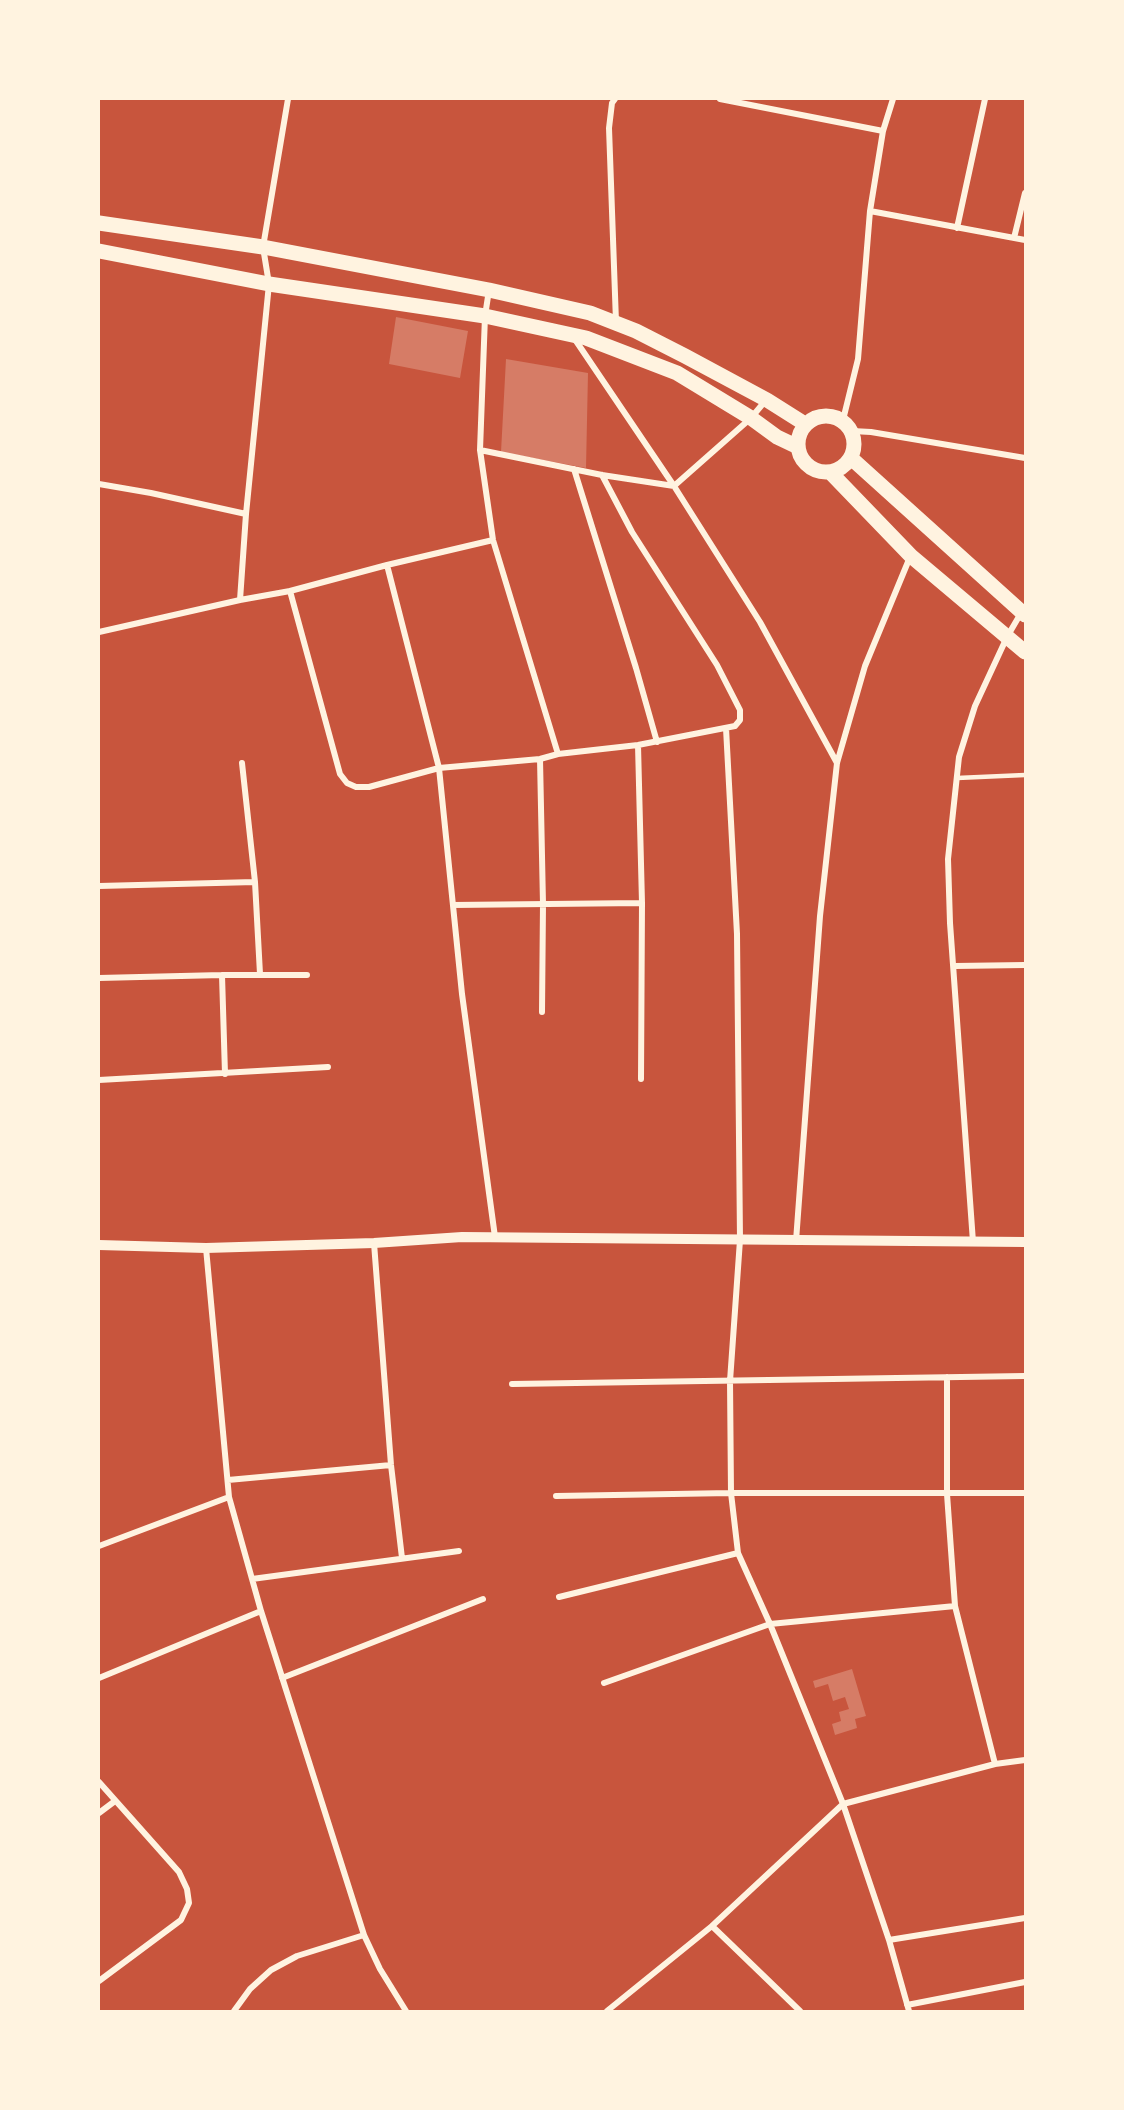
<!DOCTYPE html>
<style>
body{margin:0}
#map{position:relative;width:1124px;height:2110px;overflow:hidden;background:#c8553d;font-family:"Fira Sans",sans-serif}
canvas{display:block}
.frame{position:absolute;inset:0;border:100px solid #fff3e0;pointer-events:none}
</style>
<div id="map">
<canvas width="1124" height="2110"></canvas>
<div class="frame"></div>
</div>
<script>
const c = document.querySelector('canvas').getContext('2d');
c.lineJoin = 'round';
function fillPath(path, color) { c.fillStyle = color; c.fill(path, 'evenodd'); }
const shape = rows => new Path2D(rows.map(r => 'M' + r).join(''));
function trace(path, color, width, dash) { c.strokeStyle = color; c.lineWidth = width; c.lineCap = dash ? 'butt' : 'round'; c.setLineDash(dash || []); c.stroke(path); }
const building = shape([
 [396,317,468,331,460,378,389,364],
 [506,359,588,373,586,468,501,452],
 [852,1669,866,1716,855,1719,857,1728,835,1735,832,1724,841,1721,839,1712,849,1709,845,1697,833,1701,828,1684,815,1688,813,1681]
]);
const service = shape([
 [957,778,1025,775]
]);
const minor = shape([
 [615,99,612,103,609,128,616,322],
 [720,99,883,131],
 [870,211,1025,240],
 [957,228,985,99],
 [1014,238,1025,193],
 [489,290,485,316,480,450,493,540,558,754],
 [574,338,674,486,760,622,837,763],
 [843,420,858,359,870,211,883,131,893,99],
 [852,431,871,432,1025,458],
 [480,450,602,475,674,486,751,418,766,400],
 [574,469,636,668,657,742],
 [99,484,151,493,246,514],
 [387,565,439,768,462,994,495,1237],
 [290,591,340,774,347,783,356,787,369,787,439,768,540,759,558,754,638,745,735,726,740,720,740,710,717,665,632,532,602,475],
 [240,600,246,514,269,284,263,247,288,99],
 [99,632,240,600,290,591,387,565,493,540],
 [726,728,737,934,740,1240,730,1381,731,1493,738,1553,770,1624,843,1804,889,1940,909,2011],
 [638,745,642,903,641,1079],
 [540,759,543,904,542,1012],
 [242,763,255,882,260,974],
 [99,886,255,882],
 [453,905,642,903],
 [955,966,1025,965],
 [222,975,225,1074],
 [99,978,222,975,307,975],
 [99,1080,328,1067],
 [796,1241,820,916,837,763,865,666,910,557],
 [973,1242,950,923,948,859,959,757,975,706,1007,637,1021,613],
 [374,1243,391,1465,402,1558],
 [206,1248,229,1497,261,1611,364,1935,380,1969,406,2011],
 [947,1377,947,1494,955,1606],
 [512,1384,1025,1376],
 [228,1480,391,1465],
 [556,1496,731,1493,1025,1493],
 [99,1546,229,1497],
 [252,1579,459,1551],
 [559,1597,738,1553],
 [99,1678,261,1611],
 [282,1678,483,1599],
 [604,1683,770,1624,955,1606,995,1764],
 [99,1782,179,1872,187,1889,189,1903,181,1920,99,1981],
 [99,1813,115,1801],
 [712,1926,800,2011],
 [889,1940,1025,1918],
 [907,2005,1025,1982],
 [234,2011,250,1989,271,1970,297,1956,364,1935],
 [607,2011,712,1926,843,1804,995,1764,1025,1760]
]);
const tertiary = shape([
 [99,1245,206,1248,374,1243,462,1237,1025,1242]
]);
const primary = shape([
 [99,223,263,247,489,290,590,313,636,331,685,356,767,400,805,424],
 [99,251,269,284,485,316,586,338,677,373,751,418,777,437,798,447],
 '798 444a28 28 0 1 1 56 0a28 28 0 1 1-56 0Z',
 [851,458,1025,615],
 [830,472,911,556,1025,652]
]);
fillPath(building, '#d67c66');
trace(service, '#fff3e0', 4.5);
trace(minor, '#fff3e0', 6);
trace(tertiary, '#fff3e0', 10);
trace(primary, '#fff3e0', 15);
</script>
